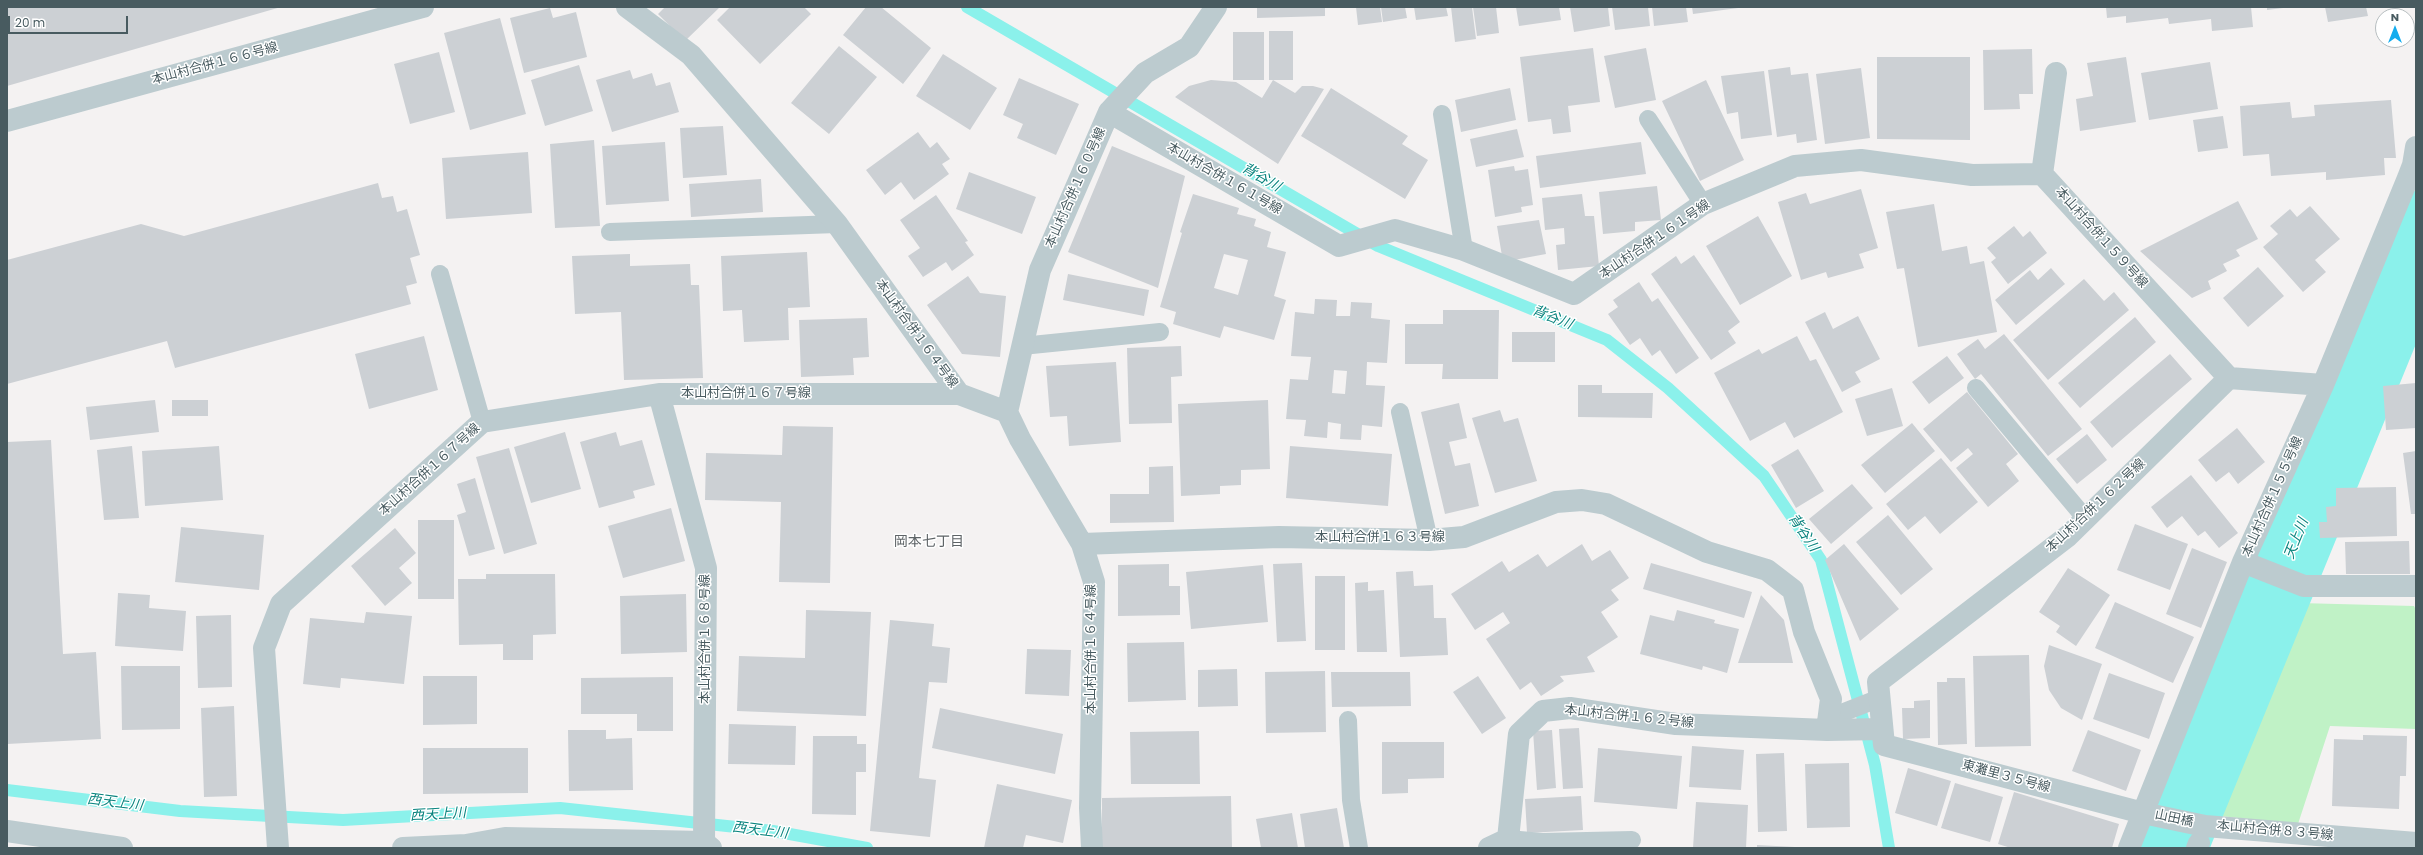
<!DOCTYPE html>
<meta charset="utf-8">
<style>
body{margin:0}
#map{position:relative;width:2423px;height:855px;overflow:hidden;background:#f4f2f2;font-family:Poppins,sans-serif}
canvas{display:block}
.frame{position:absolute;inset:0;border:8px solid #485b60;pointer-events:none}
.north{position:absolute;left:2375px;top:8px;width:40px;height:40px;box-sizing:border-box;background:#fff;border:1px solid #b6bdbf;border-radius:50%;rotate:0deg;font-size:11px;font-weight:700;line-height:16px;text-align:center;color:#485b60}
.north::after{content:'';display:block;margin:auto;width:14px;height:18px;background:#12acee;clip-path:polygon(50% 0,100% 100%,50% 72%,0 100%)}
.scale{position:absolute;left:8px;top:16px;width:120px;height:18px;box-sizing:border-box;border:2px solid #485b60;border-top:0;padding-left:5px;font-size:12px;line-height:14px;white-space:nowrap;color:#485b60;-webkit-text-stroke:3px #fff;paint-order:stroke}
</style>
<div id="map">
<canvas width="2423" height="855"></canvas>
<div class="frame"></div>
<div class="north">N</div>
<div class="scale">20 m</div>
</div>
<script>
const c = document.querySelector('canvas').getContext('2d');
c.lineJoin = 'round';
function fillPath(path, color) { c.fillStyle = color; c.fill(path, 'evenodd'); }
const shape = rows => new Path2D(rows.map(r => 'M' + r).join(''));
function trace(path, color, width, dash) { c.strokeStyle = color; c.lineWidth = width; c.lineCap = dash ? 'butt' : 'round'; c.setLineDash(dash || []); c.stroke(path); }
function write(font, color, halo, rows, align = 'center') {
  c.font = font + ' Poppins,"Noto Sans JP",sans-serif'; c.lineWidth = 3; c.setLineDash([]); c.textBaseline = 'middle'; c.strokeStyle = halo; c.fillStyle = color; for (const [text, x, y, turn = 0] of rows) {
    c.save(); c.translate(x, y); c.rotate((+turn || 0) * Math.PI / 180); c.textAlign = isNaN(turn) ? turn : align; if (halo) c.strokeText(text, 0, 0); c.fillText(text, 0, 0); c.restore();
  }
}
const green = shape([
 [2299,603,2414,606,2416,610,2416,729,2330,726,2298,824,2210,815]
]);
const stream = shape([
 [967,7,1378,246,1607,340,1668,388,1764,476,1821,560,1875,765,1889,848],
 [7,790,180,811,343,820,560,808,773,831,867,848]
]);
const river = shape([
 [2171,848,2393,305,2416,227]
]);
const building = shape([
 [7,7,281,7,7,86],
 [665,7,720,7,685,41,658,14],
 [730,7,804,7,811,14,760,64,717,20],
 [866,7,881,7,931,48,903,84,843,35],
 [1257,7,1325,7,1325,16,1257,18],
 [1356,7,1380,7,1382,22,1358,25],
 [1381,7,1405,7,1407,18,1383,22],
 [1414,7,1446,7,1448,16,1416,20],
 [1451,7,1472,7,1476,39,1455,42],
 [1473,7,1496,7,1499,33,1477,36],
 [1516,7,1559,7,1561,20,1519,26],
 [1570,7,1608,7,1610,26,1574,32],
 [1612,7,1648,7,1650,26,1615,30],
 [1652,7,1686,7,1688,22,1654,26],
 [1692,7,1737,7,1738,8,1693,14],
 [2106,7,2251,7,2253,27,2212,31,2211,19,2169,24,2168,18,2126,23,2126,16,2107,18],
 [2267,7,2283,7,2283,8,2267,10],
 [2325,7,2366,7,2368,16,2328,22],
 [550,8,553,18,576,12,587,57,524,73,510,18],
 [500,18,526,114,470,130,444,33],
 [1269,31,1293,31,1293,80,1269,80],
 [1233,32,1264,32,1264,80,1233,80],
 [839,46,877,77,829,134,791,103],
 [1593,48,1600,102,1568,106,1571,132,1553,134,1551,119,1528,122,1520,57],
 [1646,48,1656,100,1615,108,1604,56],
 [2032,49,2033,94,2019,94,2020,109,1984,110,1983,50],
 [439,52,455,112,410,124,394,64],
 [943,54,997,88,970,130,916,96],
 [1877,57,1970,57,1970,140,1877,139],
 [2126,57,2136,122,2080,131,2076,99,2093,96,2087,63],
 [2210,62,2218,109,2149,120,2141,73],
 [579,65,593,111,545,126,531,80],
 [1790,67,1791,75,1808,73,1817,140,1797,143,1796,134,1777,137,1768,70],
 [1861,68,1870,138,1825,144,1816,74],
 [630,70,633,79,652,73,656,86,670,82,679,112,612,132,596,80],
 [1764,71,1772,135,1741,139,1738,112,1727,114,1721,76],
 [1019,78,1079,104,1056,155,1017,138,1023,124,1003,115],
 [1211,80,1236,82,1262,98,1273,80,1295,93,1302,86,1313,86,1324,89,1278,164,1175,97,1189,86],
 [1706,80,1744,160,1700,181,1662,101],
 [1331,88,1408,136,1402,144,1428,160,1405,199,1301,136],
 [1510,88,1516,120,1461,132,1455,100],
 [2391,100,2396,158,2384,158,2385,175,2326,180,2326,172,2271,176,2269,154,2243,156,2240,106,2290,102,2292,118,2315,116,2314,105],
 [2223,116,2228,148,2198,152,2193,120],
 [723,126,727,175,683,178,680,128],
 [1517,129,1524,157,1476,167,1470,139],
 [918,132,930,148,937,142,950,159,942,164,949,174,914,200,901,182,885,195,866,170],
 [594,140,600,226,555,228,550,144],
 [665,142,669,201,606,205,602,146],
 [1641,142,1646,174,1540,188,1536,156],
 [1112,146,1185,176,1158,288,1068,252],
 [528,152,532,213,446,219,442,158],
 [1514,166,1515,171,1528,169,1533,205,1521,207,1522,212,1495,217,1488,170],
 [969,172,1036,197,1022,234,956,209],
 [761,179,763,212,691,217,689,184],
 [378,183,382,198,393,196,397,212,407,209,420,255,410,258,417,283,406,286,411,304,175,368,167,341,7,384,7,260,141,224,184,236],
 [1657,186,1661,220,1635,222,1635,231,1603,234,1599,192],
 [1861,189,1878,248,1859,254,1864,268,1828,278,1826,272,1801,280,1778,202,1806,193,1810,204],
 [1193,194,1239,208,1237,214,1256,219,1254,226,1271,232,1267,247,1286,252,1274,296,1286,300,1274,340,1224,326,1220,338,1173,324,1176,312,1160,307,1182,233,1180,232],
 [1224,254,1248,260,1238,295,1214,288],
 [1582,194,1585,216,1594,216,1599,266,1558,270,1556,245,1565,244,1564,228,1545,230,1542,198],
 [936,195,968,241,965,242,974,255,952,271,946,262,923,277,908,256,920,248,900,220],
 [2238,201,2258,239,2236,250,2240,256,2223,264,2227,271,2208,281,2211,289,2192,298,2140,251],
 [1934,204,1942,251,1967,246,1970,264,1984,261,1997,332,1918,347,1904,268,1897,269,1886,212],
 [2310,206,2340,239,2315,260,2326,272,2303,292,2263,247,2278,234,2270,226,2290,209,2297,217],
 [1758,216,1792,276,1740,305,1706,246],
 [1539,220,1546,254,1503,262,1497,226],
 [2014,226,2023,237,2030,231,2047,253,2008,284,1991,262,1996,258,1987,248],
 [807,252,810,307,788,308,789,340,744,342,742,310,723,311,721,256],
 [630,254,630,266,690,264,691,285,699,285,703,378,624,380,621,312,575,314,572,256],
 [1694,255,1740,322,1728,331,1736,343,1711,360,1651,274,1676,256,1681,264],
 [2258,267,2284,296,2248,327,2223,298],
 [2051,268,2065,284,2016,325,1995,300,2030,270,2038,280],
 [1068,274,1149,290,1144,316,1063,300],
 [968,276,980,293,1006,296,1000,357,962,354,927,305],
 [2084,279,2104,301,2114,292,2129,310,2048,380,2013,340],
 [1639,282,1652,302,1658,298,1699,358,1676,374,1660,350,1652,356,1640,338,1630,345,1608,314,1618,307,1613,300],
 [1315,299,1337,300,1336,316,1350,316,1351,302,1372,303,1371,318,1390,320,1387,363,1367,362,1366,385,1385,386,1382,427,1362,425,1361,440,1340,439,1341,424,1328,422,1327,438,1304,436,1306,420,1286,419,1290,379,1308,380,1311,357,1291,356,1295,312,1314,314],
 [1334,370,1347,371,1345,394,1332,393],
 [1443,310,1499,310,1498,379,1442,379,1443,364,1405,364,1405,324,1443,324],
 [1825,312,1833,329,1858,316,1880,359,1855,372,1861,382,1842,392,1805,322],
 [2135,317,2156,342,2080,408,2058,383],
 [867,318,869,357,853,358,854,375,801,377,799,320],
 [1512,332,1555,332,1555,362,1512,362],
 [2004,334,2082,429,2048,456,1981,374,1975,379,1957,354,1978,339,1985,349],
 [424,336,438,390,369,409,355,354],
 [1797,336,1810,361,1816,359,1843,412,1794,438,1785,422,1750,441,1714,373,1759,349,1762,354],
 [1181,346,1182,376,1171,377,1172,423,1129,424,1127,348],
 [2170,354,2192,379,2112,448,2090,422],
 [1947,356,1964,378,1929,404,1912,382],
 [1116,362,1121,442,1069,446,1067,416,1050,417,1046,366],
 [2416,383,2416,428,2386,430,2383,386],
 [1578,385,1602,385,1602,393,1653,393,1652,418,1578,417],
 [1892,388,1903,426,1867,436,1855,399],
 [1967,392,2018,454,2006,464,2019,481,1988,507,1956,468,1973,454,1968,448,1951,462,1923,429],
 [155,400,159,432,90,440,86,407],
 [172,400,208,400,208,416,172,416],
 [1268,400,1270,469,1241,470,1241,485,1220,486,1220,494,1181,496,1178,404],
 [1459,403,1467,438,1449,442,1455,466,1470,463,1479,506,1445,514,1421,412],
 [1500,410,1504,422,1518,418,1537,481,1495,493,1472,418],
 [1912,423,1935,451,1885,493,1861,465],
 [783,426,833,427,830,583,779,582,781,502,705,500,706,453,782,455],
 [2237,428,2265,462,2238,484,2229,472,2216,482,2198,460],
 [565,432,581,489,531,503,514,447],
 [616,432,620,446,642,440,655,485,633,491,635,498,599,508,580,442],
 [2087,434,2107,460,2077,484,2056,459],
 [51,440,63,654,96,652,101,739,7,744,7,442],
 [132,446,139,518,104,520,97,450],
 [219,446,223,500,145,506,142,451],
 [1290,446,1392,454,1388,506,1286,498],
 [509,448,537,544,504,554,476,457],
 [1798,449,1824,491,1796,508,1771,465],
 [2416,451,2416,514,2411,514,2403,453],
 [1941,458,1978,502,1940,534,1925,516,1908,530,1886,504],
 [1173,466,1174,522,1110,523,1110,494,1149,494,1149,467],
 [2191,475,2238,533,2219,548,2205,531,2198,536,2182,516,2167,528,2151,507],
 [475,478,495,549,469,556,457,515,466,512,457,484],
 [1852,484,1873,508,1831,544,1809,519],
 [2396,487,2397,536,2320,538,2319,522,2327,522,2326,507,2336,506,2336,488],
 [671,508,685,561,623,578,608,526],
 [1888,515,1933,569,1901,595,1856,542],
 [418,520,454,520,454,599,418,599],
 [2135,524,2188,544,2170,590,2117,570],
 [181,527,264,535,259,590,175,582],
 [395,528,416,553,399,568,412,583,385,606,351,566],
 [2409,541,2410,574,2346,574,2345,542],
 [1582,544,1592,561,1610,550,1629,578,1611,590,1619,600,1601,612,1618,637,1587,657,1595,672,1560,676,1564,681,1541,696,1531,682,1520,690,1486,639,1510,623,1503,612,1475,630,1451,594,1502,561,1509,572,1538,554,1547,567],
 [1844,544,1899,609,1860,641,1825,560],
 [2192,548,2227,562,2201,628,2166,614],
 [1302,563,1306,641,1277,642,1273,564],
 [1651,563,1752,592,1744,618,1643,589],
 [1169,564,1169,586,1180,586,1180,615,1118,616,1118,565],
 [1263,565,1268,622,1191,629,1186,572],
 [2068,568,2110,595,2076,646,2056,632,2060,626,2039,612],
 [1413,571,1414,586,1433,585,1434,618,1446,618,1448,655,1400,657,1396,572],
 [486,574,555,574,556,634,533,635,533,660,503,660,503,644,459,645,458,579,486,579],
 [1315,576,1345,576,1345,650,1315,650],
 [1368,582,1368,591,1384,590,1387,652,1357,652,1355,583],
 [118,593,150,595,149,608,186,611,183,651,115,646],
 [686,594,687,652,621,654,620,596],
 [1761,595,1784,620,1793,663,1738,663],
 [2115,602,2194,637,2173,683,2095,648],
 [806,610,871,612,866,716,737,711,739,656,805,658],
 [1677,610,1715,620,1714,623,1739,629,1727,673,1703,666,1702,670,1640,654,1650,615,1674,621],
 [366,612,412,616,404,684,341,678,340,688,303,684,310,618,364,623],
 [231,615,232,687,198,688,196,616],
 [890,620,934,624,932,646,950,648,947,683,929,682,919,778,936,780,930,837,870,831],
 [1184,642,1186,700,1128,702,1127,643],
 [2049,645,2102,664,2082,720,2061,708,2049,690,2044,666],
 [1027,649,1071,650,1069,696,1025,694],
 [2029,655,2031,746,1975,747,1973,656],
 [121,666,180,666,180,729,122,730],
 [1237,669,1238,706,1198,707,1198,670],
 [1325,671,1326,732,1266,733,1265,672],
 [1331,672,1410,672,1411,706,1332,707],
 [2109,673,2165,693,2149,739,2093,719],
 [423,676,477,676,477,724,423,725],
 [1478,676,1506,718,1482,734,1453,692],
 [673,677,673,731,637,731,637,714,581,714,581,678],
 [1947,678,1965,678,1967,744,1938,745,1937,682,1947,682],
 [1930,700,1930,738,1903,739,1902,708,1914,708,1914,701],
 [234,706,237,796,204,797,201,708],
 [940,708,1063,734,1055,774,932,748],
 [729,724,796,726,795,765,728,764],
 [1579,728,1583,788,1563,789,1559,729],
 [568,730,606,730,606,739,632,738,633,790,569,791],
 [1552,730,1556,788,1537,790,1533,731],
 [2088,730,2141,750,2126,791,2072,771],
 [1199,731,1200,784,1131,784,1130,732],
 [2363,735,2407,736,2406,776,2400,776,2399,809,2332,806,2334,739,2363,740],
 [813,736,857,736,857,744,866,744,866,772,856,772,856,815,812,814],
 [1382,742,1444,742,1444,778,1408,779,1408,793,1382,794],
 [1692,746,1744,750,1741,790,1689,787],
 [423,748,528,748,528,793,423,794],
 [1598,748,1682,756,1677,809,1594,802],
 [1784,753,1787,831,1758,832,1756,754],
 [1849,763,1850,827,1807,828,1805,764],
 [1908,768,1951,781,1937,826,1895,813],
 [1955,783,2003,797,1990,842,1941,828],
 [997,784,1072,800,1063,843,1026,835,1023,848,984,848],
 [2014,792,2119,824,2112,848,2011,848,1998,844],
 [1231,796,1232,848,1102,848,1102,798],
 [1581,796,1583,830,1527,833,1525,799],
 [1696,802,1748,805,1746,848,1693,848],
 [1337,808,1344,848,1305,848,1300,814],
 [1292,813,1298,848,1261,848,1256,819],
 [1757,845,1795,847,1795,848,1757,848]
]);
const service = shape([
 [1442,114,1464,250],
 [1648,119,1703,204],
 [610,232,837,224],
 [440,274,482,422],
 [1022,346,1160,332],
 [1976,388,2086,519],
 [1400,412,1429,540],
 [1829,718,1880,698],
 [1348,720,1351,800,1359,848],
 [1508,839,1542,842,1632,840]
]);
const minor = shape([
 [627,7,691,55,837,224,959,394,1007,412,1020,439,1082,544,1094,582,1090,808,1092,848],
 [1109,112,1339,246,1395,230,1464,250,1574,294,1703,204,1795,166,1861,160,1972,175,2042,174],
 [7,121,423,7],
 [2042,174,2229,378],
 [2042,174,2056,73],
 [2323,385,2229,378,2068,536,1878,682,1884,745,2143,813,2205,826,2416,843],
 [659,394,706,568,704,842],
 [1007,412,1040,270,1109,112,1145,73,1189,47,1216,7],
 [1082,544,1279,537,1429,540,1464,537,1556,502,1582,500,1606,504,1707,552,1767,570,1793,590,1804,632,1831,699,1827,730],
 [2243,562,2304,586,2416,586],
 [278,848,264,648,281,604,482,422,659,394,959,394],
 [1489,848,1508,839,1519,734,1543,711,1570,708,1676,724,1827,730,1882,729],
 [2129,848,2243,562,2323,385,2408,178,2413,165,2416,147],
 [2197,848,2199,843]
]);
const tertiary = shape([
 [7,831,122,848],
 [403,848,466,845,505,838,704,842,711,848]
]);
const streetNames = [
 ["本山村合併１６６号線",215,64,-15],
 ["本山村合併１６１号線",1224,179,30],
 ["本山村合併１６０号線",1076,188,-66],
 ["本山村合併１５９号線",2101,238,48],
 ["本山村合併１６１号線",1655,240,-34],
 ["本山村合併１６４号線",916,334,54],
 ["本山村合併１６７号線",746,394],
 ["本山村合併１６７号線",430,470,-42],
 ["本山村合併１５５号線",2273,497,-66],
 ["本山村合併１６２号線",2096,506,-43],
 ["本山村合併１６３号線",1380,538],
 ["本山村合併１６８号線",706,639,-90],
 ["本山村合併１６４号線",1092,649,-90],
 ["本山村合併１６２号線",1629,717,6],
 ["東灘里３５号線",2006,777,15],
 ["山田橋",2174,819,12],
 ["本山村合併８３号線",2275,831,5]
];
const waterNames = [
 ["背谷川",1261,178,30],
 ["背谷川",1552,318,22],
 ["背谷川",1803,533,56],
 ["天上川",2297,539,-68],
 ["西天上川",115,803,7],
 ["西天上川",438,815,-3],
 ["西天上川",760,831,7]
];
const neighbourhoodNames = [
 ["岡本七丁目",929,542]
];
fillPath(green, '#c0f2c6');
trace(stream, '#8bf1eb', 12);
trace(river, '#8bf1eb', 72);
fillPath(building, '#ccd0d4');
trace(service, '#bccbcf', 18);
trace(minor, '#bccbcf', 22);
trace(tertiary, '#bccbcf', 22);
write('13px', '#485b60', '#fff', streetNames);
write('italic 14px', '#09847e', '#fff', waterNames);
write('14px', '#5e6467', '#fff', neighbourhoodNames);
</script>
